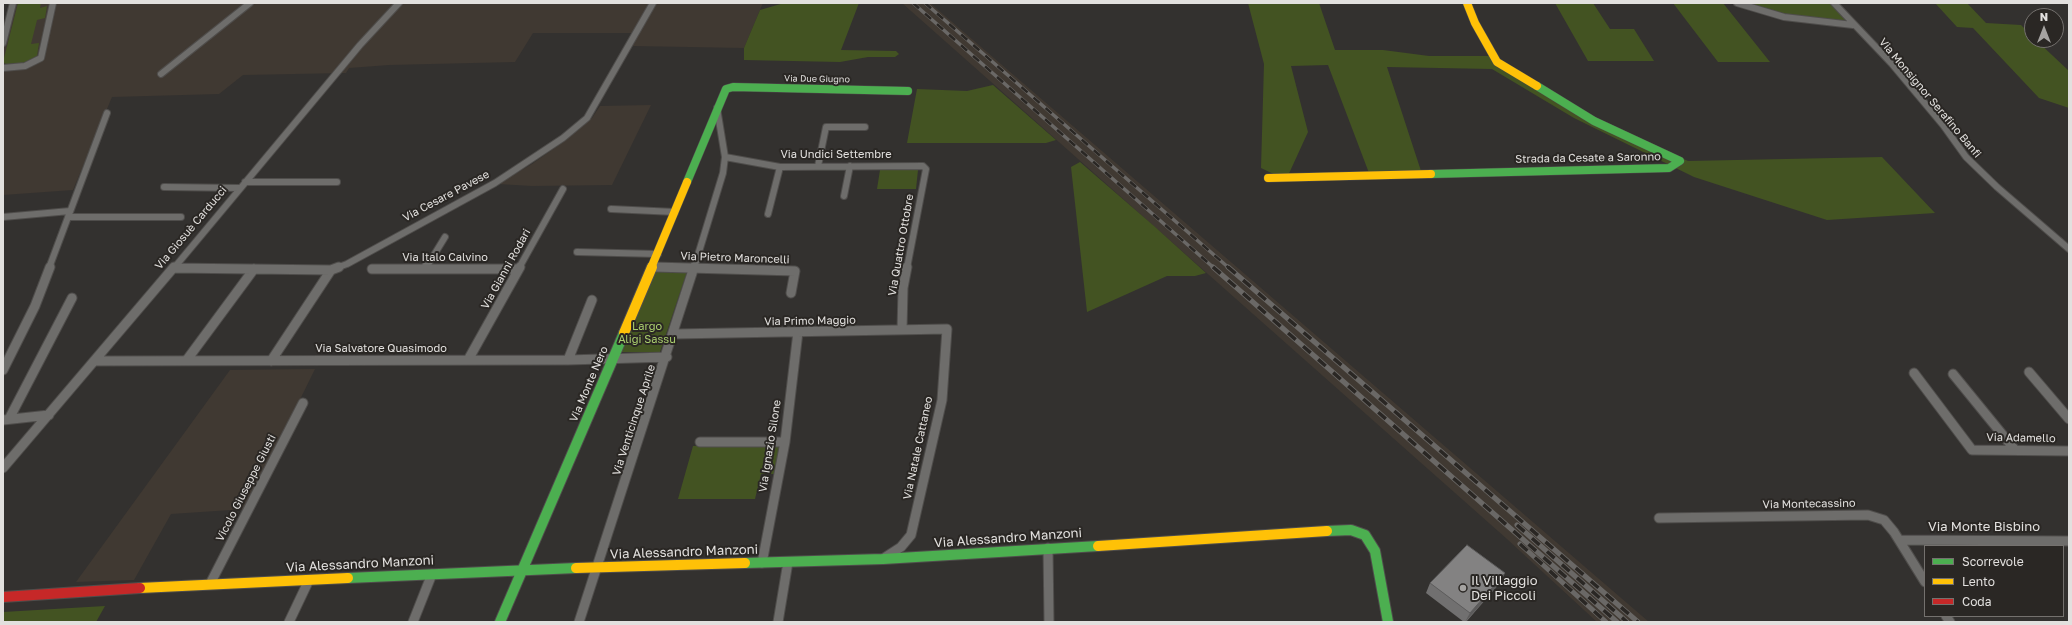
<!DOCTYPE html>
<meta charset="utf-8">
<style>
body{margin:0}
#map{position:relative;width:2072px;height:625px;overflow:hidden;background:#33312f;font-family:"Golos Text",sans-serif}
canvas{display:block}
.frame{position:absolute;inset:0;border:4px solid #e2e0de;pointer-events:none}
.legend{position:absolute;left:1924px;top:545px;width:140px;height:72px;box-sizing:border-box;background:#2a2724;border:1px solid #74716e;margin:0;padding:5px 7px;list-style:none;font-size:12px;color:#e2e0de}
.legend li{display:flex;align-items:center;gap:8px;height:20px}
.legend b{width:20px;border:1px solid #74716e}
.north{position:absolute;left:2024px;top:8px;width:40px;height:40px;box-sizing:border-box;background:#2a2724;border:1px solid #74716e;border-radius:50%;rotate:0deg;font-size:11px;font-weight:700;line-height:16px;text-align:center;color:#e2e0de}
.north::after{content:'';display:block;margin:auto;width:14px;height:18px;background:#a5a3a1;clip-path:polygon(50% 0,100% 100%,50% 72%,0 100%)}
</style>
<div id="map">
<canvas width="2072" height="625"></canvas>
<div class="frame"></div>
<ul class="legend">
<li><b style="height:5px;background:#4caf50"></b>Scorrevole</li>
<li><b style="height:5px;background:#ffc107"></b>Lento</li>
<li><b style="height:5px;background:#c62828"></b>Coda</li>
</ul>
<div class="north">N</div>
</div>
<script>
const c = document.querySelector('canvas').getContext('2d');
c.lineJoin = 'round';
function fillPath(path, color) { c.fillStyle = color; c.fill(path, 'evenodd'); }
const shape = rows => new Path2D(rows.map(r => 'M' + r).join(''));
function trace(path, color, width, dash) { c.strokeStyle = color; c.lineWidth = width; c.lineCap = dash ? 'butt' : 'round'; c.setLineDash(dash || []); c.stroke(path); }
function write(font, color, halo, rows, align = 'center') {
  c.font = font + ' "Golos Text",sans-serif'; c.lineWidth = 4; c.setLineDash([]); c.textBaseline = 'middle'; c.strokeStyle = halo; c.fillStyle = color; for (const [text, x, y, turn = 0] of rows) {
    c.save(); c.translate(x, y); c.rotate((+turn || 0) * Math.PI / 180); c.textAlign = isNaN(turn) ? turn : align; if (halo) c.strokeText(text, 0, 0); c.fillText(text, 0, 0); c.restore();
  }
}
const built = shape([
 [14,3,763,3,744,48,633,46,638,33,533,33,515,62,389,65,349,68,346,73,243,75,219,94,112,97,73,190,3,195,3,46],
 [902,3,930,3,1649,622,1597,622,1507,539],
 [651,105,612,185,532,186,498,184,532,164,566,140,592,118,600,106],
 [315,369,246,509,171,514,134,580,76,582,230,370]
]);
const green = shape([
 [18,3,41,3,40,8,47,6,45,18,37,20,31,44,39,43,37,56,24,63,6,64,3,62],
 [784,3,859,3,841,50,896,51,899,54,895,57,868,57,840,62,744,60,744,48,760,10],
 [1248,3,1319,3,1335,50,1383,50,1429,56,1491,56,1597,119,1688,161,1882,157,1935,213,1827,220,1694,177,1574,118,1492,69,1387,67,1421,171,1369,173,1328,65,1291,66,1308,132,1286,180,1261,168,1264,64],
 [1555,3,1593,3,1610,29,1634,29,1654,61,1588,61],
 [1673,3,1723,3,1770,62,1718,62],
 [1741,3,1830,3,1848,23,1803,18],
 [1935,3,1967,3,1986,23,2021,25,2032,36,2032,40,2036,40,2069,71,2069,108,2039,98,1973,28,1957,27],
 [993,85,1056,140,1046,143,907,143,917,89,967,91],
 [1080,162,1154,226,1206,273,1195,276,1167,276,1087,312,1071,167],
 [880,170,918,170,916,189,877,189],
 [653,270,687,272,660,352,619,352],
 [693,446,780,446,774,474,761,474,755,499,678,499],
 [105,606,96,622,3,622,3,612]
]);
const streetFar1 = shape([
 [1737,3,1784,17,1853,25],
 [1834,3,1892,64,1943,125,1966,157,1997,187,2069,249],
 [3,43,13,3],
 [3,68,25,66,41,58,53,3],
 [161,74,250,3],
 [725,157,780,167,923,166,926,169,907,268],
 [818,166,826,127,865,127],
 [245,182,337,182],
 [164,187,240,188],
 [844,196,850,166],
 [611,209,675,212],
 [768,214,780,167],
 [3,217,70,211],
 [68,217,181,217],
 [577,252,658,254],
 [652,267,690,268],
 [49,268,107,113],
 [173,268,177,268],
 [174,268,360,45,399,3],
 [336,268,347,264,495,183,563,138,587,118,653,3],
 [426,268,445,237],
 [519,268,563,189],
 [694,268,723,173,725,157,717,108]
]);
const street = shape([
 [654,267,795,271,791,293],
 [173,268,331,270,339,267],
 [372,269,518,269],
 [425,269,426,267],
 [902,330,903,288,907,267],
 [674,334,947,329,942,400,911,535,901,547,884,558],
 [468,360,520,267],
 [568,360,592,300],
 [96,361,568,360,667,357],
 [186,361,254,269],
 [271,361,331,270],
 [3,370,35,306,50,267],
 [2029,372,2069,419],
 [1914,373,1972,450,2069,451],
 [1953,374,2015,450],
 [9,419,72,298],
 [3,420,49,415],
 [700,442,785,442],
 [3,468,174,267],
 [1659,518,1868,515,1884,520,1894,532,1925,582],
 [1899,540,2069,541],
 [1048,548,1049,622],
 [762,563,785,442,798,332],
 [210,584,303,403],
 [1946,616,1950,622],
 [289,622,309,580],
 [413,622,432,574],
 [579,622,694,267],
 [778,622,788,562]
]);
const fastFar1 = shape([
 [1431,174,1669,168,1680,161,1594,121,1537,86],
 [687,182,726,89,733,87,908,91]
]);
const fast = shape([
 [1327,531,1351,530,1365,535,1375,551,1388,622],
 [745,563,883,559,1098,546],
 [348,578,576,568],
 [500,622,624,333]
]);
const slowFar1 = shape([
 [1467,3,1475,23,1497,62,1537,86],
 [1268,178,1431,174],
 [651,268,687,182]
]);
const slow = shape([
 [624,333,652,267],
 [1098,546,1327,531],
 [576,568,745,563],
 [140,588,348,578]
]);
const jam = shape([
 [3,597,140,588]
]);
const railFar1 = shape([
 [913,3,1214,268],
 [925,3,1229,268]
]);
const rail = shape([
 [1213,267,1617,622],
 [1228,267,1638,622],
 [1517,525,1627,622],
 [1520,544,1606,622]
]);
const wall = shape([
 [1430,583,1500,583,1466,622,1464,622,1426,593]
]);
const shadedWall = shape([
 [1505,573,1500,583,1465,622,1470,613]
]);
const building = shape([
 [1467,545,1505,573,1470,613,1430,583,1467,545]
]);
const markers = [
 [1463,588,4,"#a5a3a1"]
];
const farStreetnames = [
 ["Via Due Giugno",817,79,1]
];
const streetNames = [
 ["Via Monsignor Serafino Banfi",1930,98,50],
 ["Via Undici Settembre",836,155],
 ["Strada da Cesate a Saronno",1588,158,-1],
 ["Via Cesare Pavese",446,196,-28],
 ["Via Giosuè Carducci",191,228,-50],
 ["Via Quattro Ottobre",901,245,-80],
 ["Via Italo Calvino",445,258],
 ["Via Pietro Maroncelli",735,258,2],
 ["Via Gianni Rodari",506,269,-61],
 ["Via Primo Maggio",810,321,-1],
 ["Via Salvatore Quasimodo",381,349],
 ["Via Monte Nero",589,384,-67],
 ["Via Venticinque Aprile",634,420,-72],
 ["Via Adamello",2021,438,1],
 ["Via Ignazio Silone",770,446,-81],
 ["Via Natale Cattaneo",918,448,-78],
 ["Vicolo Giuseppe Giusti",246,488,-63],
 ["Via Montecassino",1809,504,-1]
];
const parkNames = [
 ["Largo",647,327],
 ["Aligi Sassu",647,340]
];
const nearStreetnames = [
 ["Via Monte Bisbino",1984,527],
 ["Via Alessandro Manzoni",1008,538,-4],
 ["Via Alessandro Manzoni",684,552,-2],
 ["Via Alessandro Manzoni",360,564,-3]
];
const nearPoinames = [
 ["Il Villaggio",1471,581],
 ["Dei Piccoli",1471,596]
];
fillPath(built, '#403932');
fillPath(green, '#435322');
trace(streetFar1, '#4f4d4b', 8);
trace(street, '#4f4d4b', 11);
trace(fastFar1, '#4f4d4b', 9);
trace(fast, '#4f4d4b', 12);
trace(slowFar1, '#4f4d4b', 9);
trace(slow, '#4f4d4b', 12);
trace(jam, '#4f4d4b', 12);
trace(streetFar1, '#6e6d6b', 6);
trace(street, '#6e6d6b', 9);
trace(fastFar1, '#4caf50', 8);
trace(fast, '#4caf50', 10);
trace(slowFar1, '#ffc107', 8);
trace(slow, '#ffc107', 10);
trace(jam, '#c62828', 10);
trace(railFar1, '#6a6866', 3.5);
trace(rail, '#6a6866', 5);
trace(railFar1, '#2a2724', 2.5, [8]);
trace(rail, '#2a2724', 3.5, [10]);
fillPath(wall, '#717070');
fillPath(shadedWall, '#5c5b5b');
fillPath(building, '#838282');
trace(building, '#5c5b5b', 1);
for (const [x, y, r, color] of markers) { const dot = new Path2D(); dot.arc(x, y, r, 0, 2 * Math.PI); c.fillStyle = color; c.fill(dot); trace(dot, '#2a2724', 1.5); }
write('9px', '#e2e0de', '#2a2724', farStreetnames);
write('11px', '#e2e0de', '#2a2724', streetNames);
write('11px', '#aace6e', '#2a2724', parkNames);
write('13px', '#e2e0de', '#2a2724', nearStreetnames);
write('13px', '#e2e0de', '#2a2724', nearPoinames, 'left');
</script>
